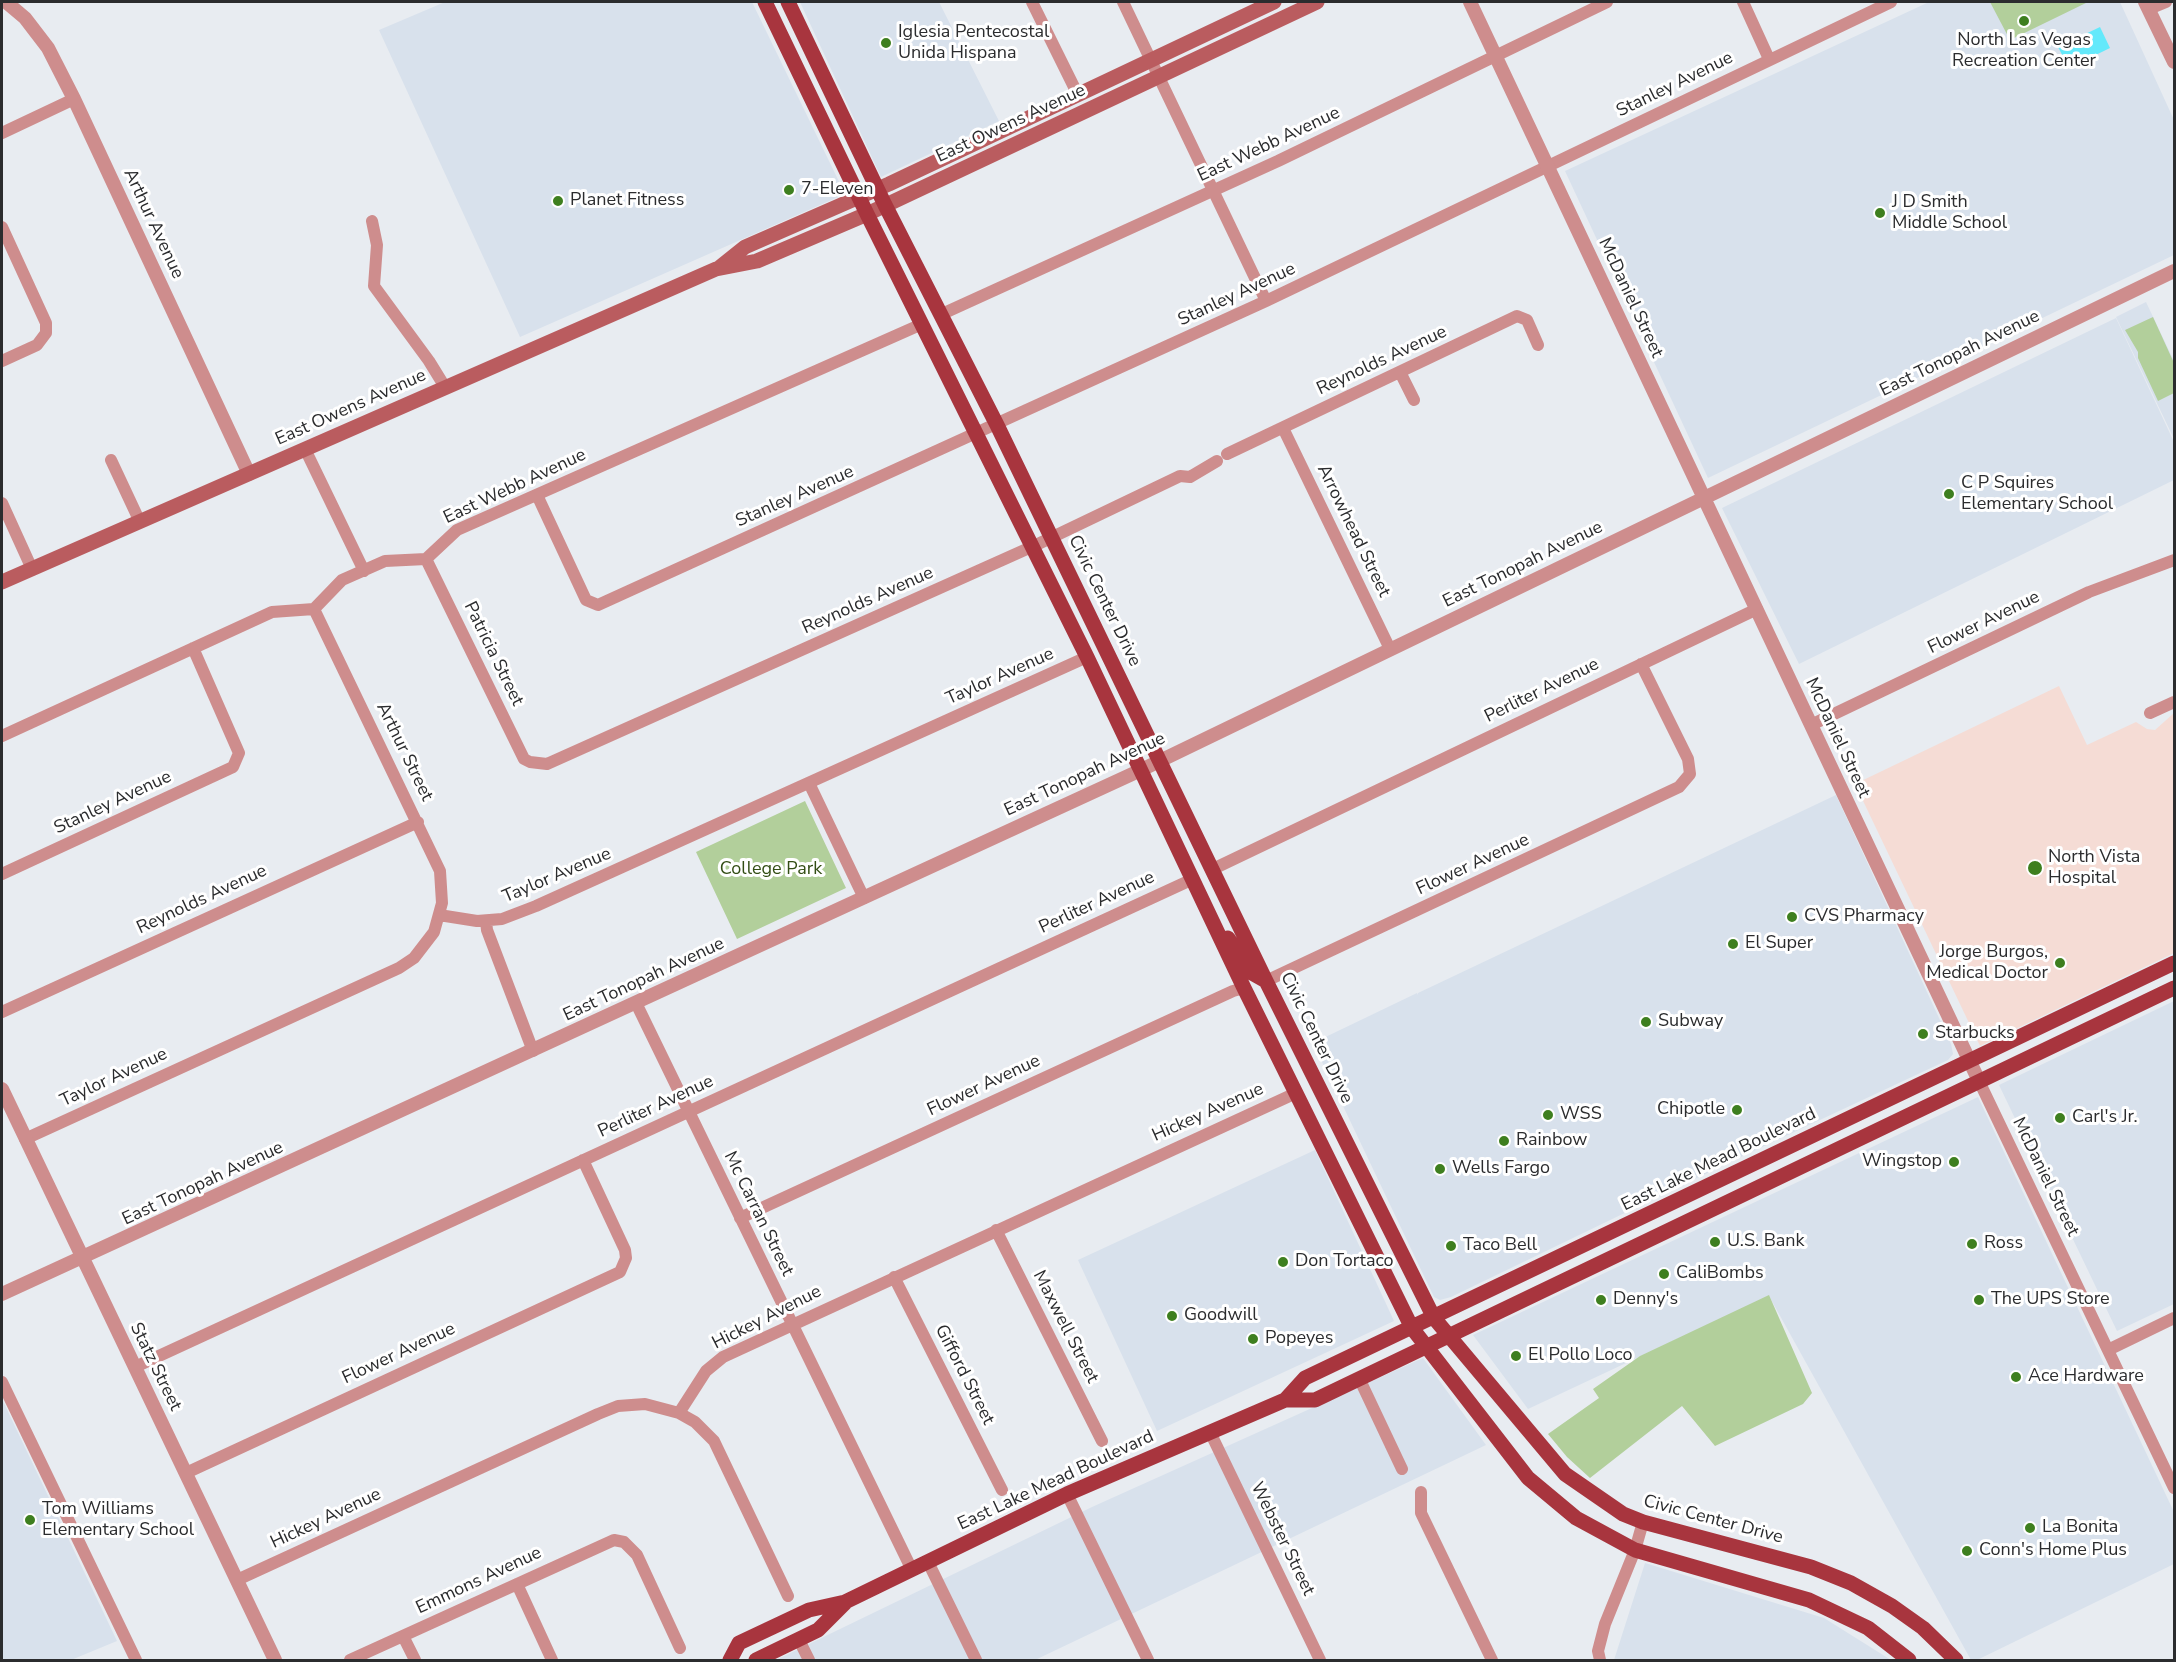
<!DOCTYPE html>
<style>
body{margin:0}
#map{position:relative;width:2176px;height:1662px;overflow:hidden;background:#e8ecf1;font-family:"Nunito Sans",sans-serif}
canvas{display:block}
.frame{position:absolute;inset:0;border:3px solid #2b2c2e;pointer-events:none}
</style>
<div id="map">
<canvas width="2176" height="1662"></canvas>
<div class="frame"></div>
</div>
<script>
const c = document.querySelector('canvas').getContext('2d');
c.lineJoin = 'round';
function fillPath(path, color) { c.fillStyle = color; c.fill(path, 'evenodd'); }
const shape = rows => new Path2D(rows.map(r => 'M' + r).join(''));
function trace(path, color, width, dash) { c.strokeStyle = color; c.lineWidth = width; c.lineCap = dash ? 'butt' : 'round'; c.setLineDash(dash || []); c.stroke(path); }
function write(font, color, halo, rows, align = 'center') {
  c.font = font + ' "Nunito Sans",sans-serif'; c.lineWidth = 6; c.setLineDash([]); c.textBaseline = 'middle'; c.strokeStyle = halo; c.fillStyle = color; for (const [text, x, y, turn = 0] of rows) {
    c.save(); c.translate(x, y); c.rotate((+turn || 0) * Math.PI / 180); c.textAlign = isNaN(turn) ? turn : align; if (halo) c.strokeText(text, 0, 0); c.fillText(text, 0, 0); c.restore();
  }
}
const built = shape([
 [445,2,752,2,845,194,520,337,379,30],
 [800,2,939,2,999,121,881,177],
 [1929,2,2120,2,2174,120,2174,255,1708,478,1565,171],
 [2146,302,2174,361,2174,439,2116,317],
 [2116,318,2174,442,2174,480,1799,664,1722,508],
 [1836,795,1951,1044,1953,1054,1948,1060,1728,1163,1451,1297,1440,1300,1434,1297,1313,1043,1417,993,1418,995,1418,993],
 [2174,1001,2174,1304,2117,1331,1999,1085],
 [1978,1097,2174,1512,2174,1564,1977,1660,1971,1660,1769,1296,1528,1409,1473,1335],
 [1315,1150,1394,1321,1157,1431,1078,1260],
 [1423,1358,1486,1445,1035,1660,776,1660,1092,1507],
 [2,1399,117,1641,71,1660,2,1660],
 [1645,1563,1824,1618,1891,1660,1614,1660]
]);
const medical = shape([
 [2059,686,2087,745,2136,722,2147,729,2155,730,2174,713,2174,953,1980,1046,1855,784]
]);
const green = shape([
 [1990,2,2088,2,2010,40],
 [2153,317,2174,363,2174,393,2158,401,2138,358,2138,352,2125,330],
 [805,801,846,888,737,939,696,852],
 [1769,1295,1812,1393,1803,1404,1715,1446,1682,1406,1590,1478,1567,1457,1548,1434,1599,1398,1593,1389,1640,1356]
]);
const water = shape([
 [2100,27,2110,48,2069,68,2058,47]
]);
const minor = shape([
 [1032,2,1078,95],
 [1123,2,1266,301],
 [1743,2,1769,59],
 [2149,9,2166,2],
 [2,133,74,99],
 [372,221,377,245,374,286,429,361,445,387],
 [2,227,46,323,46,333,37,345,2,361],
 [942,314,1278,161,1607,2],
 [1400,372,1414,400],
 [1283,428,1390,649],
 [305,449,364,571],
 [1227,454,1517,316,1527,320,1538,345],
 [111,460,140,522],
 [537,495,586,600,598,605,1266,301,1891,2],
 [2,503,32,569],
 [426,559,524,759,530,762,547,764,1038,544,1180,476,1190,477,1217,461],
 [2150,713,2174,702],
 [1811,725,2089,592,2174,560],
 [2,736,272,612,314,609,342,580,385,561,426,559,457,530,922,324],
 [809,783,864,898],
 [1213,869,1757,609],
 [2,874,233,767,239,753,193,648],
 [439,915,477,921,502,919,536,906,1087,657],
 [486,921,487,930,533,1051],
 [1266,981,1679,787,1690,774,1688,759,1641,664],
 [636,1003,912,1570],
 [2,1012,418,822],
 [1979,1081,2174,1488],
 [25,1139,399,968,414,958,434,932,442,903,440,871,314,609],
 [740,1218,1233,991,1244,988],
 [996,1230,1102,1441],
 [894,1277,1002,1490],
 [2108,1350,2174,1318],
 [135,1367,1193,879],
 [1359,1378,1402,1469],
 [2,1382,136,1660],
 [679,1413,706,1371,723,1357,1296,1093],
 [1210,1432,1320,1660],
 [186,1473,620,1272,626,1258,625,1250,583,1160],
 [1421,1492,1421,1513,1492,1660],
 [1067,1494,1148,1660],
 [928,1562,976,1660],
 [237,1580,598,1414,618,1406,645,1404,679,1413,695,1422,714,1441,788,1596],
 [517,1584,552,1660],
 [403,1636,415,1660],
 [799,1640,809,1660],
 [350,1660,614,1540,624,1542,637,1555,680,1648],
 [1600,1660,1598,1651,1605,1624,1635,1550,1643,1522]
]);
const tertiary = shape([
 [6,2,25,18,48,48,74,99,249,474],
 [1470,2,1979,1081],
 [2145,2,2174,62],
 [2,1089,275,1660],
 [2,1294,1141,770,2174,271]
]);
const secondary = shape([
 [720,267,745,247,889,184,1274,2],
 [2,582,716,269,757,261,867,214,1317,2]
]);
const primary = shape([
 [765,2,867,214,1087,657,1244,988,1412,1328,1528,1478,1576,1518,1635,1550,1809,1600,1868,1628,1909,1660],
 [788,2,885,205,997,425,1266,981,1434,1318,1565,1474,1623,1514,1643,1522,1811,1567,1851,1583,1892,1606,1923,1628,1956,1660],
 [1228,938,1250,972,1266,981],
 [1285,1400,1305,1378,2174,963],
 [730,1660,739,1643,809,1610,845,1602,1067,1494,1285,1400,1315,1400,2174,988],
 [756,1660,818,1630,845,1603]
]);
const markers = [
 [2024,21,6,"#3e7f1f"],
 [886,43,6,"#3e7f1f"],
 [789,190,6,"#3e7f1f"],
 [558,201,6,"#3e7f1f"],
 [1880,213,6,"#3e7f1f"],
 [1949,494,6,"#3e7f1f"],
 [2035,868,8,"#3e7f1f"],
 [1792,917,6,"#3e7f1f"],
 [1733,944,6,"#3e7f1f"],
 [2060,963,6,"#3e7f1f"],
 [1646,1022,6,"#3e7f1f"],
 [1923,1034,6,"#3e7f1f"],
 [1737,1110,6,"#3e7f1f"],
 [1548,1115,6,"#3e7f1f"],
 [2060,1118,6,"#3e7f1f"],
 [1504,1141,6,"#3e7f1f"],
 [1954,1162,6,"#3e7f1f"],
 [1440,1169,6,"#3e7f1f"],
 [1715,1242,6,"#3e7f1f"],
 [1972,1244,6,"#3e7f1f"],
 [1451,1246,6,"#3e7f1f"],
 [1283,1262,6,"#3e7f1f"],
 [1664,1274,6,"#3e7f1f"],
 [1601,1300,6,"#3e7f1f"],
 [1979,1300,6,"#3e7f1f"],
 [1172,1316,6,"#3e7f1f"],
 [1253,1339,6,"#3e7f1f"],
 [1516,1356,6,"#3e7f1f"],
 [2016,1377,6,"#3e7f1f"],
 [30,1520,6,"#3e7f1f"],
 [2030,1528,6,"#3e7f1f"],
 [1967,1551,6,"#3e7f1f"]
];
const poiNames = [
 ["Iglesia Pentecostal",898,33],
 ["Unida Hispana",898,54],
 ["North Las Vegas",2024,41,"center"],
 ["Recreation Center",2024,62,"center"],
 ["7-Eleven",801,190],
 ["Planet Fitness",570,201],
 ["J D Smith",1892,203],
 ["Middle School",1892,224],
 ["C P Squires",1961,484],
 ["Elementary School",1961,505],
 ["North Vista",2048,858],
 ["Hospital",2048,879],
 ["CVS Pharmacy",1804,917],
 ["El Super",1745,944],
 ["Jorge Burgos,",2048,953,"right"],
 ["Medical Doctor",2048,974,"right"],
 ["Subway",1658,1022],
 ["Starbucks",1935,1034],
 ["Chipotle",1725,1110,"right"],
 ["WSS",1560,1115],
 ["Carl's Jr.",2072,1118],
 ["Rainbow",1516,1141],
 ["Wingstop",1942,1162,"right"],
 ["Wells Fargo",1452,1169],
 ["U.S. Bank",1727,1242],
 ["Ross",1984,1244],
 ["Taco Bell",1463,1246],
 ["Don Tortaco",1295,1262],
 ["CaliBombs",1676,1274],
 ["Denny's",1613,1300],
 ["The UPS Store",1991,1300],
 ["Goodwill",1184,1316],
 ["Popeyes",1265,1339],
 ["El Pollo Loco",1528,1356],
 ["Ace Hardware",2028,1377],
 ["Tom Williams",42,1510],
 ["Elementary School",42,1531],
 ["La Bonita",2042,1528],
 ["Conn's Home Plus",1979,1551]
];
const streetNames = [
 ["Stanley Avenue",1675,85,-26],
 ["East Owens Avenue",1011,124,-25],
 ["East Webb Avenue",1269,145,-25],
 ["Arthur Avenue",153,224,65],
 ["Stanley Avenue",1237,295,-25],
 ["McDaniel Street",1630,298,65],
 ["East Tonopah Avenue",1960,354,-26],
 ["Reynolds Avenue",1382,361,-25],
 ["East Owens Avenue",351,408,-24],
 ["East Webb Avenue",515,487,-25],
 ["Stanley Avenue",795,497,-24],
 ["Arrowhead Street",1353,531,64],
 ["East Tonopah Avenue",1523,565,-26],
 ["Reynolds Avenue",868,601,-24],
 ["Civic Center Drive",1104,601,64],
 ["Flower Avenue",1984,623,-26],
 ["Patricia Street",493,654,64],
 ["Taylor Avenue",1000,677,-24],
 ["Perliter Avenue",1542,691,-26],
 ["McDaniel Street",1837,738,65],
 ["Arthur Street",404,752,64],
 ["East Tonopah Avenue",1085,775,-25],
 ["Stanley Avenue",113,803,-25],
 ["Flower Avenue",1473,865,-25],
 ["Taylor Avenue",557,876,-23],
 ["Reynolds Avenue",202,900,-25],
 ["Perliter Avenue",1097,903,-25],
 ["East Tonopah Avenue",644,980,-25],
 ["Civic Center Drive",1316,1038,64],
 ["Taylor Avenue",114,1078,-25],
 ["Flower Avenue",984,1086,-25],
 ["Perliter Avenue",656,1107,-25],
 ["Hickey Avenue",1208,1113,-24],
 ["East Lake Mead Boulevard",1719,1160,-26],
 ["McDaniel Street",2045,1177,64],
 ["East Tonopah Avenue",203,1184,-25],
 ["Mc Carran Street",758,1214,64],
 ["Hickey Avenue",767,1318,-27],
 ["Maxwell Street",1065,1327,63],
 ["Flower Avenue",399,1354,-25],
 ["Statz Street",155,1367,64],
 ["Gifford Street",964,1375,63],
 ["East Lake Mead Boulevard",1056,1481,-25],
 ["Hickey Avenue",326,1519,-25],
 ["Civic Center Drive",1713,1520,15],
 ["Webster Street",1282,1539,64],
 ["Emmons Avenue",479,1581,-25]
];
const parkNames = [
 ["College Park",771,870]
];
fillPath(built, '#d8e1ec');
fillPath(medical, '#f5dcd5');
fillPath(green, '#b2cf9b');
fillPath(water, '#64e9fb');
trace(minor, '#ce8d8d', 12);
trace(tertiary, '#ce8d8d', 14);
trace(secondary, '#ba5c5f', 15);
trace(primary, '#a8353e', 15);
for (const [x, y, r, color] of markers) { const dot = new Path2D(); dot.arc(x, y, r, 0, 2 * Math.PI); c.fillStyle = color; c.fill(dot); trace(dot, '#fff', 2); }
write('18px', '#2b2c2e', '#fff', poiNames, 'left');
write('18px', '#2b2c2e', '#fff', streetNames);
write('18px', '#324d14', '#fff', parkNames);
</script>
